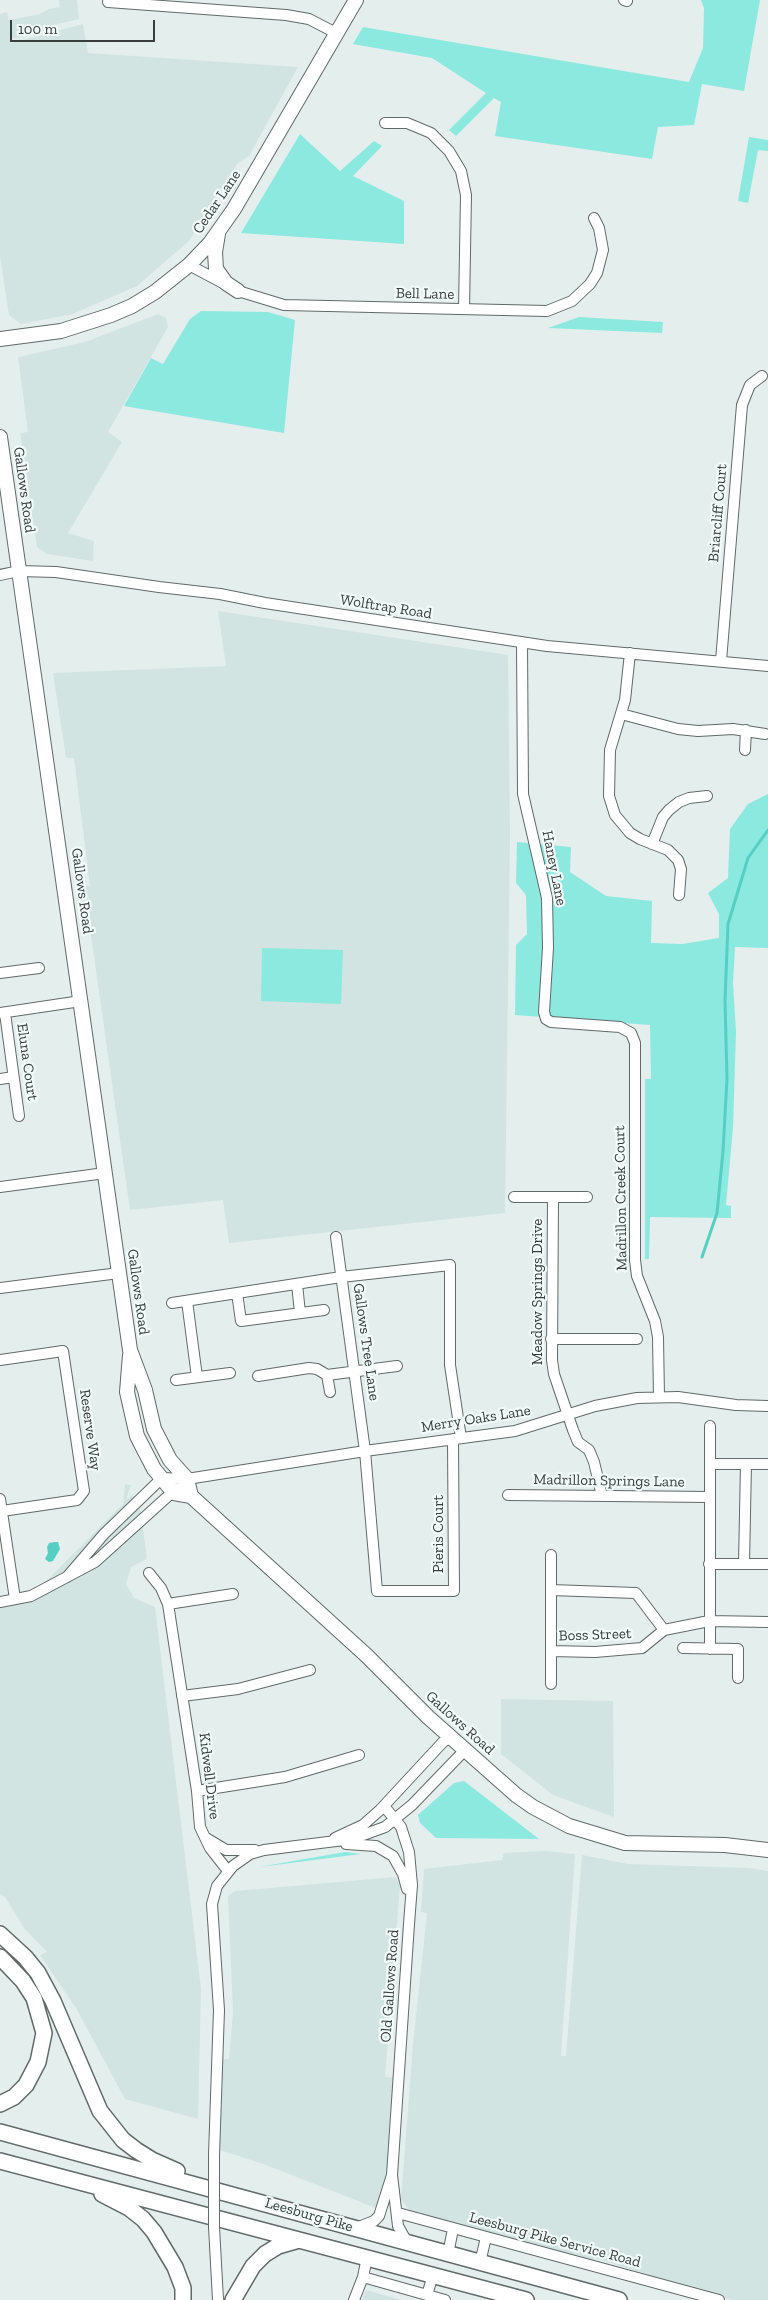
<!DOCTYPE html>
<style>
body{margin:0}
#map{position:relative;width:768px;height:2300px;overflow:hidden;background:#e4eeed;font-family:"Zilla Slab",serif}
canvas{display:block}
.scale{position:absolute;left:10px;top:20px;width:145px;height:22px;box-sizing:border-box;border:2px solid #393d3c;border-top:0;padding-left:6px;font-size:15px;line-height:18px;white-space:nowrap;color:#393d3c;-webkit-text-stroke:4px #f1fcfa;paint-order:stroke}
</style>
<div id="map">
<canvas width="768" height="2300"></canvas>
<div class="scale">100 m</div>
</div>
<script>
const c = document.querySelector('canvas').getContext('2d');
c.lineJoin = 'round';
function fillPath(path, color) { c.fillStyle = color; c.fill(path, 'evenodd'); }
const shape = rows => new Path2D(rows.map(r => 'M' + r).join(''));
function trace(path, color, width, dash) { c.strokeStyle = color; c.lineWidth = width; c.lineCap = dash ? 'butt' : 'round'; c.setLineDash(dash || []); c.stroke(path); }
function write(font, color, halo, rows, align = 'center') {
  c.font = font + ' "Zilla Slab",serif'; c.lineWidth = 4.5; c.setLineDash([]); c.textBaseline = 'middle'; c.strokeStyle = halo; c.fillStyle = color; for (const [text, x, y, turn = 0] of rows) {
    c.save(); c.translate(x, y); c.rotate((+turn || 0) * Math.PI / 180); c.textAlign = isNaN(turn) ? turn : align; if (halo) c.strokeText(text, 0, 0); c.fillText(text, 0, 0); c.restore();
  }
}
const built = shape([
 [59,0,77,0,79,19,53,25,53,28,45,31,11,39,11,43,83,24,88,53,298,67,249,156,237,164,189,241,137,286,73,314,21,324,9,315,0,256,0,14,7,12,9,20,40,14,49,9,60,7],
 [158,314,166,318,168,327,108,432,122,442,68,533,94,541,93,561,47,554,37,547,20,433,28,432,18,357,85,342],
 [218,611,508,655,510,835,505,1213,229,1243,223,1200,130,1210,84,886,90,886,74,758,66,758,53,673,226,666],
 [125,1484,131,1485,126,1500,132,1495,139,1500,147,1559,131,1567,126,1584,134,1598,155,1607,201,1989,198,2119,125,2099,76,2008,40,1955,47,1952,24,1928,5,1897,0,1894,0,1601,31,1592,46,1581,123,1504],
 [501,1699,613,1701,614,1817,553,1795,501,1754],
 [546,1851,575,1854,561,2056,566,2056,582,1855,628,1864,749,1868,768,1871,768,2300,732,2300,594,2258,593,2265,411,2212,401,2199,413,2044,427,1913,421,1912,424,1869,502,1860,504,1853],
 [396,1877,400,1885,385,2077,398,2078,392,2175,381,2210,266,2165,217,2149,220,2059,229,2059,233,2012,228,1896,235,1891],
 [366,2290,401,2300,362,2300]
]);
const green = shape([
 [701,0,760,0,744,91,702,84,694,125,658,127,652,159,495,136,501,102,494,98,456,136,449,130,486,93,432,58,353,44,363,27,689,82,703,48,704,8],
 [300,134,340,171,374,141,382,146,353,176,404,201,404,244,241,233],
 [749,137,768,140,768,151,758,150,748,203,738,201],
 [201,311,268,312,295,320,284,433,124,406,151,358,163,364,190,319],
 [579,317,663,322,662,333,548,328],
 [768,794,768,948,735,947,733,983,736,1032,733,1128,726,1205,731,1206,731,1218,650,1217,649,1259,645,1259,645,1079,651,1079,650,1025,515,1015,516,945,527,934,526,895,516,883,517,842,571,847,570,872,606,896,652,901,651,943,682,944,719,938,719,914,708,893,728,878,730,829,748,804],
 [262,948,343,950,341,1004,261,1001],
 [464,1781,539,1839,436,1838,420,1823,418,1815,454,1783],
 [345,1852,361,1854,259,1867]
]);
const water = shape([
 [55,1542,58,1542,60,1549,53,1561,49,1562,45,1559,48,1553,47,1547,49,1543]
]);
const stream = shape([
 [702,1257,717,1213,723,1151,727,1079,725,1001,728,924,748,858,768,830]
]);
const minor = shape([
 [624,0,627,1],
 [108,2,286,15,309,19,336,33],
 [385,123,407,123,431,133,449,151,461,171,466,195,464,309],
 [189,265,238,291,284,305,547,311,572,301,590,284,597,273,603,250,599,228,594,218],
 [0,575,19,571,56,572,159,587,220,594,265,603,547,646,768,666],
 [522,642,523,794,547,898,548,948,544,1012,546,1019,551,1022,620,1027,631,1033,635,1043,635,1260,637,1276,655,1321,658,1337,659,1397],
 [630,653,625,700,610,750,609,796,615,815,630,833,640,839,668,850,678,860,681,869,679,895],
 [721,661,742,405,750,385,762,376],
 [621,714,678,729,698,731,733,729,765,734],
 [745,750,746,730],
 [652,844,663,817,669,810,679,802,689,798,707,796],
 [0,973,39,968],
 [0,1013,81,1001],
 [5,1013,19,1116],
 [0,1079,13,1077],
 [0,1187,105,1173],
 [514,1197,587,1197],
 [553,1197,552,1360,554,1374,573,1430,578,1442,589,1450,594,1462,602,1496],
 [336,1237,365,1451,377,1591,454,1591,453,1439],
 [297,1284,300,1313],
 [0,1288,119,1273],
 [237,1293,241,1321,324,1310],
 [187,1301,197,1377],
 [172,1303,341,1277,450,1265,450,1365,461,1438],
 [551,1339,637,1339],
 [0,1360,63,1351,84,1491,77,1500,2,1511],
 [327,1375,330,1392],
 [258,1376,309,1368,317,1369,327,1375,397,1366],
 [176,1380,230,1373],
 [710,1464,768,1464],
 [508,1495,710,1497],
 [0,1499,15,1599],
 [551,1555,551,1684],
 [709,1564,768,1564],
 [744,1564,746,1464],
 [149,1573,161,1588,168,1604,197,1791,200,1827,210,1848,228,1871],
 [67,1577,104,1534,162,1478,187,1479,365,1451,515,1431,595,1406,637,1398,678,1397,736,1405,768,1406],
 [551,1590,636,1593,664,1630],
 [0,1602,31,1596,95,1562,187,1479],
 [168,1604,233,1594],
 [683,1648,738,1649,738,1678],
 [710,1649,710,1426],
 [551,1651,595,1652,642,1648,664,1630,709,1621,768,1622],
 [182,1696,238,1689,310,1670],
 [197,1791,285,1777,359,1755],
 [206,1838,226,1850,255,1850],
 [335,1838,363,1825,380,1810,443,1742,451,1737],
 [346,1844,376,1846,393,1856,403,1874,407,1889],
 [214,2155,219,2010,212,1904,217,1886,233,1866,250,1854,264,1850,352,1839,385,1827,412,1805,465,1750],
 [392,2175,398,2226,408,2244],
 [398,2213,719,2300],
 [356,2228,374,2221,379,2216,392,2175,409,1924,412,1885,409,1852,401,1827,384,1806],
 [448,2254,453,2229],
 [480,2263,486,2237],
 [363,2277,445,2300],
 [427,2295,433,2275],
 [354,2300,363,2277,367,2257]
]);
const major = shape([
 [218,234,215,252,216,269,226,283,238,291],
 [0,339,61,331,111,315,132,306,155,292,189,265,210,243,234,209,356,0],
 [0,437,130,1350,145,1390,154,1429,170,1460,187,1479,191,1496],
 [130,1355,127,1392,137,1436,154,1469,174,1493,191,1496,366,1655,428,1717,516,1795,533,1807,569,1826,625,1843,725,1845,768,1850]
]);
const highway = shape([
 [0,1934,25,1957,38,1973,53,2001,100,2111,123,2140,136,2150,152,2160,177,2171],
 [0,1957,23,1981,34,1998,44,2033,38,2062,26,2085,14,2097,0,2104],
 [0,2132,619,2300],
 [0,2161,526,2300],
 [102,2194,129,2208,143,2219,154,2232,175,2267,183,2288,183,2300],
 [233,2300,253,2266,265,2254,278,2246,299,2240]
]);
const minorBridge = shape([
 [214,2155,214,2227,218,2300]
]);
const streetNames = [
 ["Cedar Lane",217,202,-56],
 ["Bell Lane",425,294,1],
 ["Gallows Road",24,490,82],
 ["Briarcliff Court",718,513,-85],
 ["Wolftrap Road",386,607,9],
 ["Haney Lane",554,868,79],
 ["Gallows Road",82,891,82],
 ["Eluna Court",27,1062,82],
 ["Madrillon Creek Court",621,1198,-91],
 ["Gallows Road",138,1292,82],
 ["Meadow Springs Drive",538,1292,-90],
 ["Gallows Tree Lane",366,1342,82],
 ["Merry Oaks Lane",476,1419,-9],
 ["Reserve Way",90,1430,82],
 ["Madrillon Springs Lane",609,1481,1],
 ["Pieris Court",439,1534,-90],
 ["Boss Street",595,1635,-2],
 ["Gallows Road",460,1723,42],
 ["Kidwell Drive",209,1776,83],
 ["Old Gallows Road",390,1986,-86],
 ["Leesburg Pike",309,2215,16],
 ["Leesburg Pike Service Road",555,2240,15]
];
fillPath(built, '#d1e4e2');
fillPath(green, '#8ce9df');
fillPath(water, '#55cfc3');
trace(stream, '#55cfc3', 3);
trace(minor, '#616a68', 12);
trace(major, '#616a68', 16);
trace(highway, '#616a68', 18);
trace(minor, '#fff', 10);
trace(major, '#fff', 14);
trace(highway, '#fff', 15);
trace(minorBridge, '#616a68', 12, []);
trace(minorBridge, '#fff', 10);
write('15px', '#393d3c', '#f1fcfa', streetNames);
</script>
